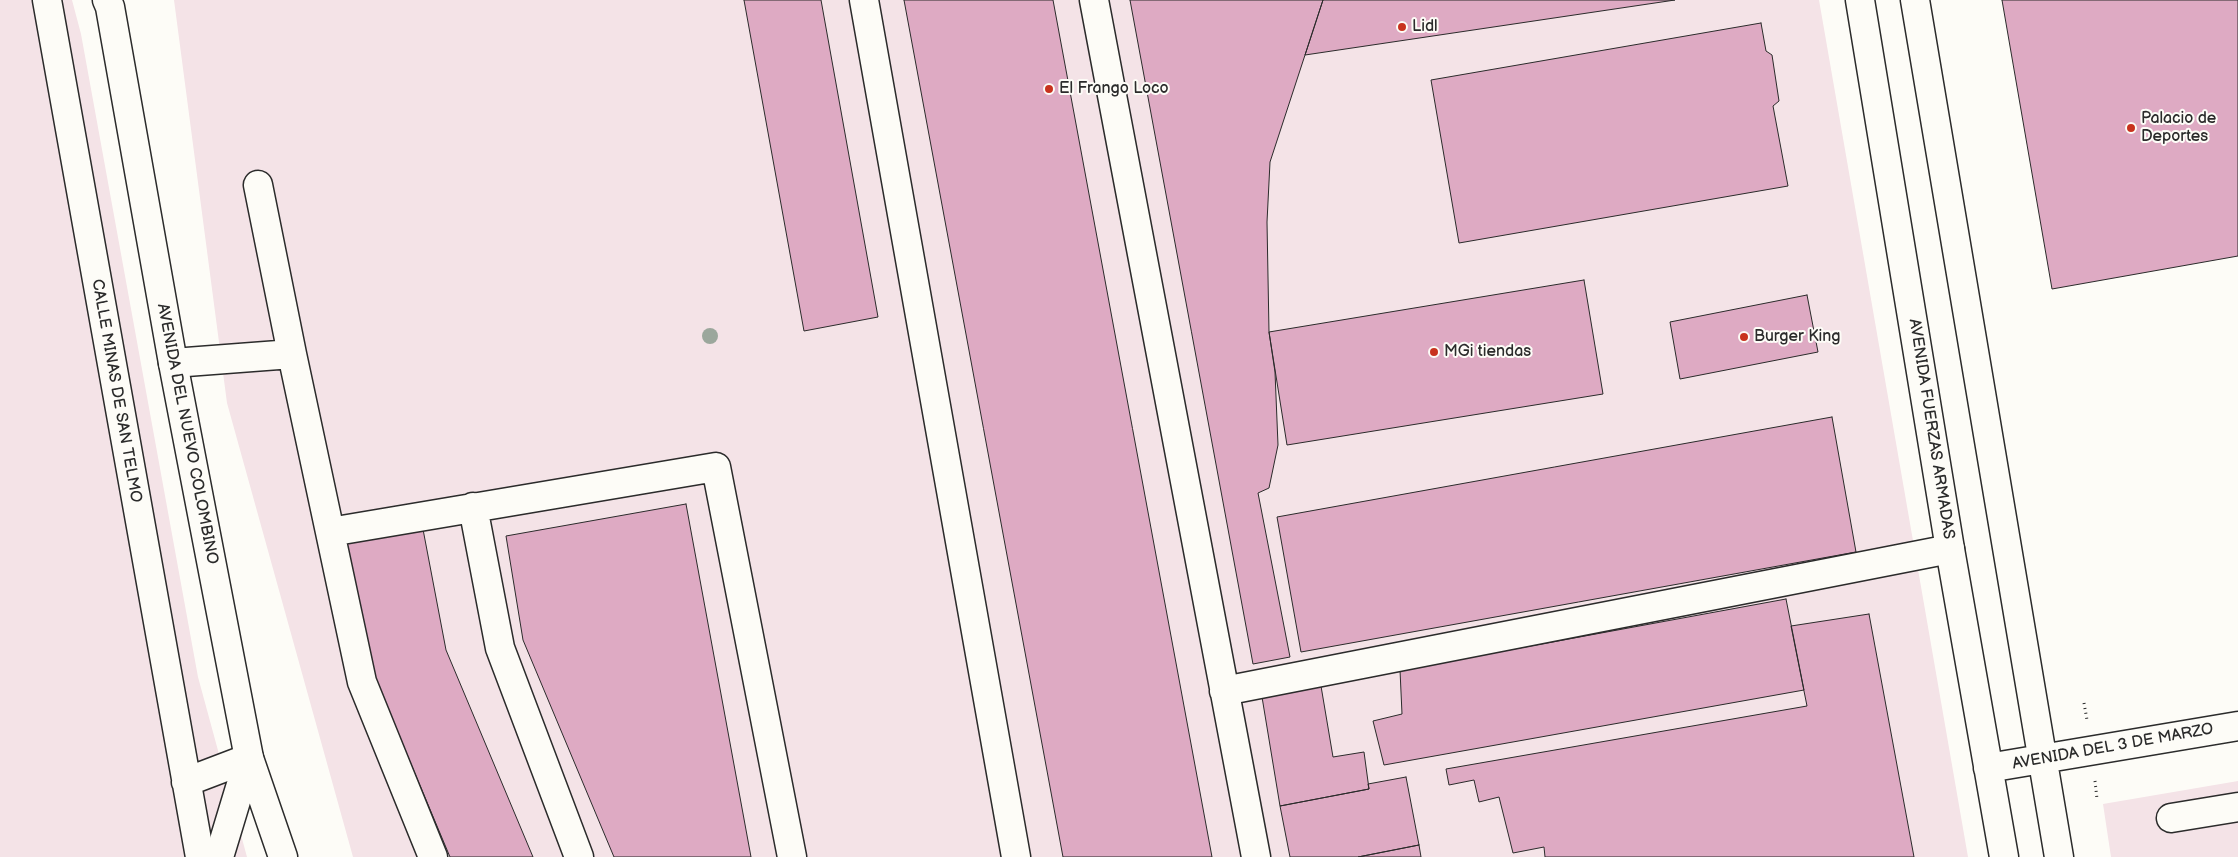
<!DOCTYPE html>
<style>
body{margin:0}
canvas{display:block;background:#fdfcf7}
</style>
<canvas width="2238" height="857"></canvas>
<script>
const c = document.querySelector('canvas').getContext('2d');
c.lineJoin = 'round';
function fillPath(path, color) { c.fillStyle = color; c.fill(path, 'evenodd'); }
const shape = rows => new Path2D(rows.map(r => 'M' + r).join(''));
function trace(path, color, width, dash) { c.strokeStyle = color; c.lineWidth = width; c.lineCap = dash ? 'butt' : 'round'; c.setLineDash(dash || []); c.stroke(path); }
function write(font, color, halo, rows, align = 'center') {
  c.font = font + ' "Balsamiq Sans",sans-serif'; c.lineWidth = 4; c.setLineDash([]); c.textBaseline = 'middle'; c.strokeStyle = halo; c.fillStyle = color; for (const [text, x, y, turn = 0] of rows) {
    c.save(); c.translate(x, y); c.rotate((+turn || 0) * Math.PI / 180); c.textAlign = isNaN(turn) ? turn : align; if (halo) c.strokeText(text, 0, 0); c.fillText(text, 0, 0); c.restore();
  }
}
const built = shape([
 [0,0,72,0,81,34,198,677,247,857,0,857],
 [174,0,1819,0,1968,857,353,857,227,403],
 [2238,781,2238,857,2111,857,2103,804]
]);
const building = shape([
 [744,0,821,0,878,317,804,331,744,0],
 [904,0,1053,0,1212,857,1063,857,904,0],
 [1130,0,1323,0,1270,162,1267,222,1269,332,1275,372,1278,445,1269,488,1258,493,1290,657,1253,664,1130,0],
 [1323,0,1675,0,1305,55,1323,0],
 [2002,0,2238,0,2238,256,2052,289,2002,0],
 [1761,23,1766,51,1772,55,1779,101,1773,106,1788,186,1459,243,1431,80,1761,23],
 [1584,280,1603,394,1287,445,1269,332,1584,280],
 [1807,295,1818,352,1680,379,1670,322,1807,295],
 [1832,417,1856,552,1301,652,1277,517,1832,417],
 [686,504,751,857,614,857,523,640,506,536,686,504],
 [422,524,446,650,533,857,450,857,371,669,346,538,422,524],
 [1786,599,1804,690,1384,765,1373,721,1402,714,1400,670,1786,599],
 [1869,614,1914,857,1545,857,1544,847,1513,853,1499,797,1479,802,1474,780,1449,785,1446,769,1807,706,1791,626,1869,614],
 [1321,686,1333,757,1364,752,1369,789,1280,806,1262,697,1321,686],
 [1406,777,1419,845,1358,857,1290,857,1280,806,1369,789,1368,784,1406,777],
 [1419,845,1421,857,1358,857,1419,845]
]);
const path = shape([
 [2084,703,2087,720],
 [2095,781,2097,799]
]);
const street = shape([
 [47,0,200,857],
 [864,0,1016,857],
 [1094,0,1256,857],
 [258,185,292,354,362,682,433,857],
 [173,363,292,354],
 [473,507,500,648,579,857],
 [330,532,716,467,792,857],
 [1224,691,1950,549],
 [186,782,249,758],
 [2171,818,2238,807]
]);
const secondary = shape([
 [107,0,110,7,173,363,249,758,283,857],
 [1860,0,1950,549,2004,857],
 [1915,0,2059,857],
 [1988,768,2238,726],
 [219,857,249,758]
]);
const trees = [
 [710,336]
];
const markers = [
 [1402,27,5,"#c8321e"],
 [1049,89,5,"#c8321e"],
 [2131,128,5,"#c8321e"],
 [1744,337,5,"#c8321e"],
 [1434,352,5,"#c8321e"]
];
const poiNames = [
 ["Lidl",1412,27],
 ["El Frango Loco",1059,89],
 ["Palacio de",2141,119],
 ["Deportes",2141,137],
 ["Burger King",1754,337],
 ["MGi tiendas",1444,352]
];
const streetNames = [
 ["CALLE MINAS DE SAN TELMO",116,391,80],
 ["AVENIDA FUERZAS ARMADAS",1931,429,81],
 ["AVENIDA DEL NUEVO COLOMBINO",187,434,79],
 ["AVENIDA DEL 3 DE MARZO",2113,747,-10]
];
fillPath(built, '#f4e3e7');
fillPath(building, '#deaac3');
trace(building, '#2b2b2b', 1);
trace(street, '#2b2b2b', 31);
trace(secondary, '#2b2b2b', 31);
trace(path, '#2b2b2b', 3, [1, 4]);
trace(street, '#fdfcf7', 28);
trace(secondary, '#fdfcf7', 28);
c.fillStyle = '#9ba79c';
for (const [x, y] of trees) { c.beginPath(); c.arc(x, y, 8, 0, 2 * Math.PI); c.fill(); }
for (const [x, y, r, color] of markers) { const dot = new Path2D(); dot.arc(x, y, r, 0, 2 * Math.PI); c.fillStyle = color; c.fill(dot); trace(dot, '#fdfcf7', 2); }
write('16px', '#2b2b2b', '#fdfcf7', poiNames, 'left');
write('16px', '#2b2b2b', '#fdfcf7', streetNames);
</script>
